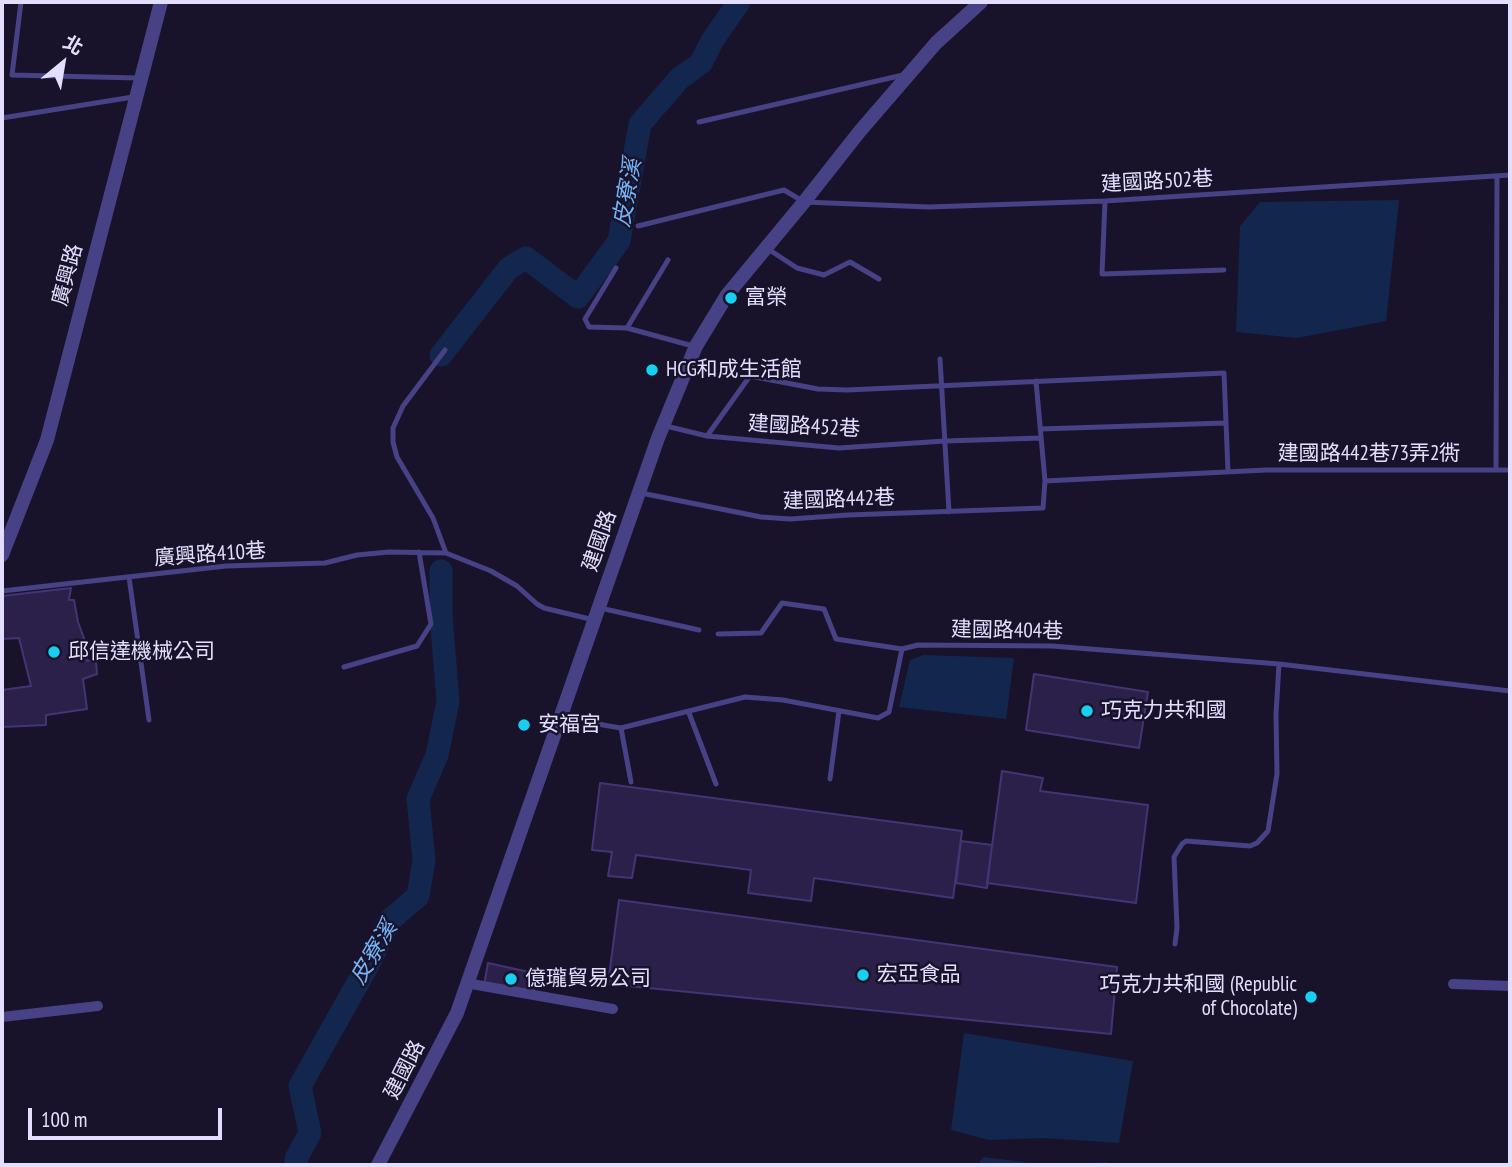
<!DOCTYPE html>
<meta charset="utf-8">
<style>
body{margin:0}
#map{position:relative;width:1512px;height:1167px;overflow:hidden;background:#18132a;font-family:"PT Sans Narrow","Noto Sans TC",sans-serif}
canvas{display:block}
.frame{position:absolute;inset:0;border:4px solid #e3defd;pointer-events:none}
.north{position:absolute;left:28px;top:28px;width:70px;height:70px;-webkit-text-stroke:5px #18132a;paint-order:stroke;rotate:30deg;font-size:19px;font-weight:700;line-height:28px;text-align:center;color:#e3defd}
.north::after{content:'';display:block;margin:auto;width:24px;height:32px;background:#e3defd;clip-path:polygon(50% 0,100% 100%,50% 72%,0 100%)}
.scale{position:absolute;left:28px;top:1108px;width:194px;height:32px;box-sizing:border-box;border:4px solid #e3defd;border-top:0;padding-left:9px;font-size:21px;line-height:24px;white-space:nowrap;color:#e3defd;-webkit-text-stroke:5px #18132a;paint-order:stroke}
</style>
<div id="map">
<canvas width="1512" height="1167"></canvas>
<div class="frame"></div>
<div class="north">北</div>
<div class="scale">100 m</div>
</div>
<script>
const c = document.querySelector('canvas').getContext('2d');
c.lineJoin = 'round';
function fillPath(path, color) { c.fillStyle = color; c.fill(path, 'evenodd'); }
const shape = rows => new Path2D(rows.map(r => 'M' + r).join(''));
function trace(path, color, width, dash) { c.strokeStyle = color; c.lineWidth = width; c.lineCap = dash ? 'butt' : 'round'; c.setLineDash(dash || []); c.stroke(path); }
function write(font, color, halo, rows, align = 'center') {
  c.font = font + ' "PT Sans Narrow","Noto Sans TC",sans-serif'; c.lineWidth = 5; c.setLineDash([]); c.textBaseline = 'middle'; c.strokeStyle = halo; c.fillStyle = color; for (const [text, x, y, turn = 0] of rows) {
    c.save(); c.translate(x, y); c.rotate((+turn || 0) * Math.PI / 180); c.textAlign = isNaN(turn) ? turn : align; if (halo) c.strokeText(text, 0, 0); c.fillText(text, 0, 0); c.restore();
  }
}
const water = shape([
 [1399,200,1386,321,1297,338,1236,332,1240,226,1260,202],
 [923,655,1014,658,1006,719,899,707,910,660],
 [964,1033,1133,1061,1119,1143,1043,1138,989,1140,951,1130],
 [983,1157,1047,1165,1109,1162,1108,1165,978,1165]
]);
const river = shape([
 [441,355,509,268,526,258,578,297,619,241,640,124,679,79,701,63,712,41,739,2],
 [296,1165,296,1159,310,1133,300,1086,369,963,389,921,418,896,424,860,418,799,437,755,448,702,441,615,441,571]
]);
const building = shape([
 [71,588,69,600,74,600,78,622,86,644,87,661,96,660,97,674,83,679,87,709,46,715,46,725,2,727,2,690,31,686,19,638,2,639,2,596,71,588],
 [1034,674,1148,692,1139,748,1026,730,1034,674],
 [1002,771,1043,778,1040,791,1148,805,1136,903,987,883,1002,771],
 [600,783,962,831,953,898,814,878,811,901,748,893,751,870,636,855,632,878,608,876,612,852,592,850,600,783],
 [961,841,992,845,987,888,956,883,961,841],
 [619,900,1117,967,1111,1034,608,984,619,900],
 [488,963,538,974,533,995,484,985,488,963]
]);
const service = shape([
 [21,2,12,75,138,78],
 [2,118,133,97],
 [699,122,903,75],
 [1105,201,1102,274,1224,270],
 [638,226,784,190,804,202,929,207,1105,201,1510,175],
 [768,249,797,268,824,275,850,262,879,279],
 [616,268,585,319,589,327,627,328,693,346],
 [627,328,668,260],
 [445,350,403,406,393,428,393,442,397,457,433,518,446,553],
 [940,359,949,512],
 [666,426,707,436,839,448,945,441,1041,438],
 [1040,429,1225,423],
 [707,436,750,376,818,389,847,390,1224,373,1228,472],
 [1496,470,1497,176],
 [1045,481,1266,470,1510,470],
 [641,493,761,517,790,519,848,515,1043,508,1045,481,1036,381],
 [129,577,149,720],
 [2,591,226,566,325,563,357,555,389,552,446,553,491,571,517,586,537,604,544,608,594,620],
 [600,608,699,630],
 [718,634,761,633,782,603,824,609,836,639,902,649],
 [344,667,417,646,431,624,419,552],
 [563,712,603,725,621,728,745,697,783,700,878,718,889,712,902,649,918,645,1052,646,1279,664,1510,691],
 [689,713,716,784],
 [621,728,631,782],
 [830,779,839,711],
 [1175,944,1177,928,1174,857,1182,844,1186,841,1250,846,1257,843,1268,831,1277,774,1276,714,1279,664]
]);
const minor = shape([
 [466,983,613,1009],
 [1453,984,1510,986],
 [2,1017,98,1006]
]);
const tertiary = shape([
 [2,555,47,440,161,2],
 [378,1165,457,1013,658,438,696,346,727,295,804,202,860,131,936,43,981,2]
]);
const markers = [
 [731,298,7,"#17cff0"],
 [652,370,7,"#17cff0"],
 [54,652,7,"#17cff0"],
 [1087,711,7,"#17cff0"],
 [524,725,7,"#17cff0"],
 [863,975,7,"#17cff0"],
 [511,979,7,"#17cff0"],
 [1311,997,7,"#17cff0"]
];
const streetNames = [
 ["建國路502巷",1157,182,-3],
 ["廣興路",68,275,-75],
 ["建國路452巷",804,427,3],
 ["建國路442巷73弄2衖",1369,454],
 ["建國路442巷",839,500,-2],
 ["建國路",600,541,-71],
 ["廣興路410巷",210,555,-4],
 ["建國路404巷",1007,631,1],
 ["建國路",405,1070,-63]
];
const poiNames = [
 ["富榮",745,298],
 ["HCG和成生活館",666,370],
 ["邱信達機械公司",68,652],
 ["巧克力共和國",1101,711],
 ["安福宮",538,725],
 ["宏亞食品",877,975],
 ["億瓏貿易公司",525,979],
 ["巧克力共和國 (Republic",1297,985,"right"],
 ["of Chocolate)",1297,1009,"right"]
];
const waterNames = [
 ["皮寮溪",628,193,-80],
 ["皮寮溪",374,953,-59]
];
fillPath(water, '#13264e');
trace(river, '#13264e', 23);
fillPath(building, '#2b204a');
trace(building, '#443474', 2);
trace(service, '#474185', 5);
trace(minor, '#474185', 10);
trace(tertiary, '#474185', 14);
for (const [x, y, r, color] of markers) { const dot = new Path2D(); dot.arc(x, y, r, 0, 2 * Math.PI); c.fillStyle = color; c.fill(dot); trace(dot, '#18132a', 2.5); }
write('21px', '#e3defd', '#18132a', streetNames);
write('21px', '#e3defd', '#18132a', poiNames, 'left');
write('italic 23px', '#73b3f6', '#18132a', waterNames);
</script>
